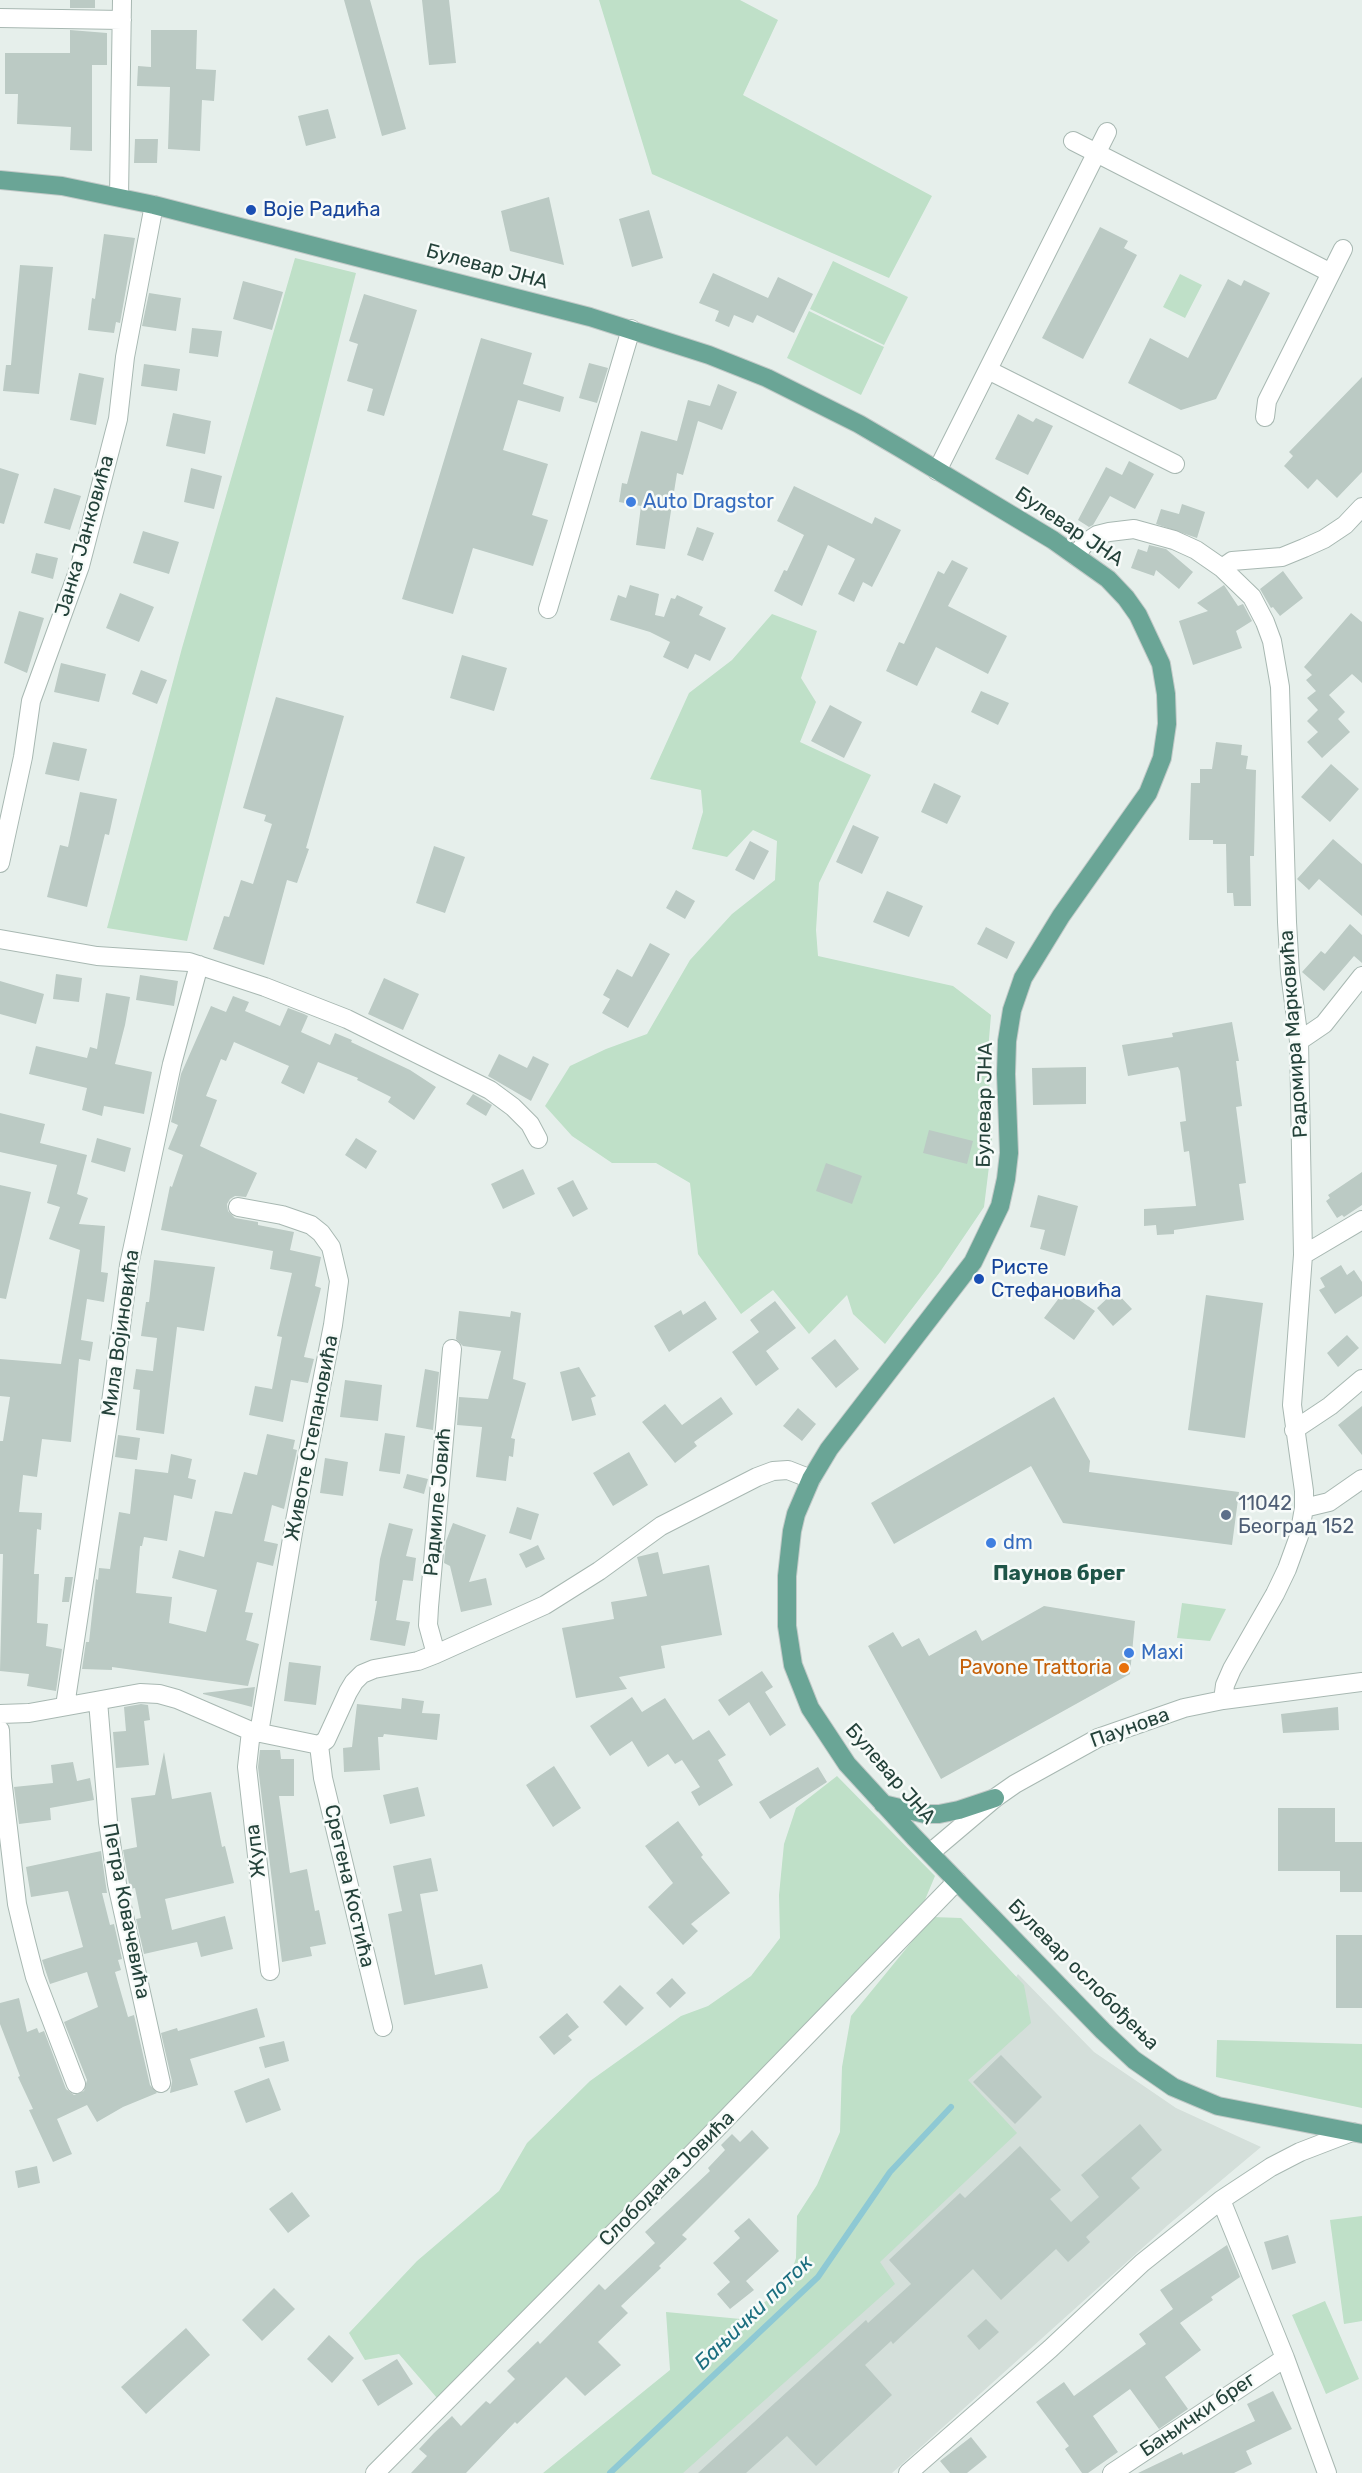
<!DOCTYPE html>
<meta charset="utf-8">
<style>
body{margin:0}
canvas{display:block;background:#e6efeb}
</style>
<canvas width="1362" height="2473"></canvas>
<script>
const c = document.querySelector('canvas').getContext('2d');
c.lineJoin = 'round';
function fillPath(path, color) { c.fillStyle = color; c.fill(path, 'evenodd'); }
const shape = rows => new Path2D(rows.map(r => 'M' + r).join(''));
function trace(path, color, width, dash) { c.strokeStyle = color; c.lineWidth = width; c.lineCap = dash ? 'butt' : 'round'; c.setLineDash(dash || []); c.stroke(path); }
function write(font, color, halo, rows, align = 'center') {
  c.font = font + ' Rubik,sans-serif'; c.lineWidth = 5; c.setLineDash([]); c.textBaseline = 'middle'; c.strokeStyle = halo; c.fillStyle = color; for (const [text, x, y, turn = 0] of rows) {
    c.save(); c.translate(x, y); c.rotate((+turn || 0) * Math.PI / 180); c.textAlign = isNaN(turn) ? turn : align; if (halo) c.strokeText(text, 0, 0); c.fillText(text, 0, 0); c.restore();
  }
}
const built = shape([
 [1018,1974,1094,2052,1176,2108,1261,2147,1168,2225,892,2473,628,2473,672,2416,803,2265,980,2036]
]);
const green = shape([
 [599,0,740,0,778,20,743,95,932,196,889,278,652,174],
 [295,258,356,273,187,941,107,928,182,648],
 [833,261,908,297,884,345,810,309],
 [1180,274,1202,285,1185,318,1163,307],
 [809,311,884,347,861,395,787,358],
 [772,614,817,631,801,678,816,702,800,742,871,775,819,883,816,930,818,956,953,986,991,1015,987,1063,991,1099,992,1142,984,1207,940,1272,885,1344,853,1314,847,1295,809,1334,773,1290,741,1314,698,1254,690,1183,656,1163,612,1163,572,1136,545,1106,570,1066,606,1049,647,1034,690,960,732,914,775,880,777,841,753,830,727,857,692,849,703,812,701,790,650,779,689,693,732,660],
 [1182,1603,1226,1609,1210,1641,1177,1638],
 [837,1776,935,1876,922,1907,437,2398,399,2354,365,2360,349,2333,417,2261,499,2191,527,2143,590,2081,681,2016,708,2006,751,1976,780,1938,779,1895,784,1844,796,1808],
 [932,1917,961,1918,1024,1985,1031,2023,968,2080,1017,2133,880,2262,895,2284,683,2473,543,2473,670,2370,666,2312,741,2319,787,2286,796,2258,797,2216,817,2185,840,2132,842,2067,851,2016],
 [1217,2040,1362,2044,1362,2108,1216,2077],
 [1362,2216,1362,2321,1344,2324,1330,2220],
 [1325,2301,1359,2379,1326,2394,1292,2315]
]);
const stream = shape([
 [610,2473,818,2277,890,2172,951,2107]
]);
const building = shape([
 [70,0,95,0,95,8,70,8],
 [344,0,370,0,406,129,382,136],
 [422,0,449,0,456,63,429,65],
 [70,30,107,33,107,65,92,65,92,151,70,150,71,127,17,124,18,94,5,94,5,53,70,53],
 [151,30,197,30,196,69,216,70,214,101,202,100,200,151,168,149,170,87,137,86,138,66,151,67],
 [328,109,336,138,306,146,298,116],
 [135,139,158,139,157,163,134,163],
 [549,197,564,265,510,251,501,211],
 [649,210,663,258,632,267,619,219],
 [1100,227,1128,241,1124,248,1137,255,1083,359,1042,338],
 [104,234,135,238,120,323,116,322,114,333,88,330,92,298,95,299],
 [20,265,53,267,39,394,3,391,6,365,11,365],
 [713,273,768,298,778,277,813,294,794,333,757,315,753,323,734,315,729,327,715,321,719,311,699,303],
 [1228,279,1241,286,1244,280,1270,293,1216,399,1181,410,1128,383,1150,338,1188,358],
 [243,281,283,292,272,330,233,319],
 [149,293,181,298,176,331,142,326],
 [364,294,417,310,384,416,367,411,373,389,347,381,358,344,349,341],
 [192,328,222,331,218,357,189,353],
 [481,338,532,353,523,384,564,397,560,412,518,400,503,450,548,464,532,515,548,520,533,566,473,548,453,614,402,599],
 [589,363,608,368,597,403,579,398],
 [144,364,180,369,177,391,141,386],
 [79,373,104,378,96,425,70,420],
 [1362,377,1362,472,1337,498,1317,479,1308,489,1284,466,1293,456,1289,452],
 [718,384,737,392,722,430,698,421,683,475,677,473,665,549,636,545,641,506,619,502,622,483,627,484,641,431,677,441,688,400,710,406],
 [173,413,211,421,205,454,166,446],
 [1018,414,1033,422,1036,418,1053,426,1028,475,995,459],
 [1129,461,1154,474,1135,509,1110,496,1093,525,1089,527,1078,520,1106,467,1122,475],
 [0,468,19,474,4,524,0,523],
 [191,468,222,476,214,509,184,502],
 [794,486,872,524,875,517,901,530,872,587,863,582,854,602,838,594,855,559,828,545,802,606,774,591,784,570,787,571,804,535,777,521],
 [54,488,81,496,70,530,44,523],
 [1182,504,1205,512,1197,538,1156,524,1161,509,1179,514],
 [697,527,714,533,703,561,687,555],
 [143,531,179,542,169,574,133,563],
 [1149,545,1166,549,1193,572,1179,589,1156,570,1154,576,1131,568,1138,549,1147,552],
 [36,553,58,558,53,579,31,573],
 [952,560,968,568,948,606,1007,636,988,674,936,647,917,686,886,671,899,642,904,644,938,571,944,574],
 [1283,571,1303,598,1280,616,1273,607,1271,608,1260,589],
 [630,585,659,594,655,615,664,617,671,598,675,599,677,595,703,607,699,615,726,628,710,661,695,654,688,669,663,657,670,642,650,632,610,620,618,595,626,598],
 [1224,585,1238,606,1243,604,1252,621,1236,631,1242,648,1193,665,1179,621,1208,611,1197,603],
 [120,593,154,607,139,642,106,628],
 [19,611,44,618,27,673,4,663],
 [1351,613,1362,622,1362,683,1352,674,1329,695,1345,712,1338,719,1350,732,1322,758,1307,742,1318,732,1307,721,1318,710,1307,698,1316,691,1306,680,1312,675,1304,667],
 [462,655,507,668,494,711,450,698],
 [61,663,106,674,99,702,54,692],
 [141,670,167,680,157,704,132,694],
 [981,691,1009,703,998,725,971,712],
 [276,697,344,716,306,848,309,849,297,883,287,880,264,965,213,949,224,916,229,917,241,880,253,884,272,824,264,821,266,815,243,808],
 [830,705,862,722,844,758,811,741],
 [53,742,87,749,79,781,45,774],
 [1216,742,1242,745,1241,755,1248,756,1246,769,1256,770,1254,856,1250,856,1251,906,1234,906,1233,893,1227,893,1226,844,1213,844,1213,840,1189,840,1191,783,1200,783,1200,769,1212,769],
 [1331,764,1359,789,1330,822,1301,797],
 [934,783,961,796,947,824,921,812],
 [80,792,117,799,109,835,105,834,87,907,47,897,60,845,68,847],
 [853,825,879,837,862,874,836,862],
 [1333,839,1362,864,1362,916,1319,879,1309,890,1297,879],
 [750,841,769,851,754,880,735,870],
 [434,846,465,857,445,913,416,903],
 [676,890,695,901,685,919,666,908],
 [887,891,923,906,909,937,873,922],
 [1350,924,1362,935,1362,963,1354,956,1324,991,1302,972,1321,951,1325,954],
 [986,927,1015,942,1007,959,977,944],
 [650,943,670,954,628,1028,602,1013,610,999,603,995,617,969,632,977],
 [56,974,82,978,79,1002,53,999],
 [140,975,178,981,174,1006,136,1000],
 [384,978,419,994,403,1030,368,1014],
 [0,981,44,994,36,1024,0,1014],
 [106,993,130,997,125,1025,115,1064,152,1072,144,1114,104,1106,102,1116,82,1110,87,1088,29,1074,36,1046,87,1058,90,1047,97,1049],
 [233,996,249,1002,245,1011,280,1026,288,1008,304,1014,308,1016,301,1032,330,1045,335,1033,352,1040,351,1042,410,1070,436,1087,414,1120,388,1102,391,1097,357,1080,358,1078,318,1062,304,1094,281,1083,289,1066,234,1042,226,1061,221,1059,206,1096,217,1100,200,1146,257,1173,246,1197,235,1196,230,1199,227,1204,228,1211,235,1218,258,1222,258,1225,294,1232,290,1250,321,1257,315,1286,321,1288,304,1357,314,1359,308,1383,291,1380,283,1422,249,1415,255,1386,272,1389,282,1337,277,1336,292,1273,270,1269,273,1251,161,1230,170,1186,172,1187,183,1155,168,1149,178,1125,171,1122,181,1074,211,1006,226,1012],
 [1232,1022,1239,1061,1236,1061,1242,1106,1236,1107,1246,1183,1239,1184,1244,1220,1174,1230,1174,1234,1157,1235,1156,1225,1144,1226,1144,1209,1196,1206,1189,1151,1184,1152,1180,1122,1186,1121,1180,1071,1178,1067,1128,1076,1122,1045,1173,1037,1172,1033],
 [499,1054,527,1068,533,1056,549,1064,531,1101,488,1076],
 [1086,1067,1086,1104,1033,1105,1032,1068],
 [473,1094,492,1105,486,1116,466,1104],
 [0,1113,45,1124,40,1143,87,1155,77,1194,88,1198,79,1224,105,1226,101,1272,108,1273,104,1302,87,1299,81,1340,93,1342,90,1361,79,1359,71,1442,42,1439,37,1477,23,1475,19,1512,42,1513,41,1530,37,1529,34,1574,39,1574,37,1623,48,1624,46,1646,62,1649,56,1691,27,1686,29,1674,0,1671,3,1554,0,1554,0,1441,3,1441,10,1397,0,1396,0,1359,61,1364,80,1250,49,1239,60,1207,47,1203,57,1165,0,1152],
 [929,1130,973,1141,967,1164,923,1153],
 [97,1138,131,1148,125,1172,91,1162],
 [356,1138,377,1151,366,1169,345,1155],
 [826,1163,862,1176,852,1204,816,1191],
 [523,1169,535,1194,503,1209,491,1184],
 [1362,1172,1362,1205,1344,1217,1342,1215,1337,1218,1326,1201,1330,1198,1328,1195],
 [573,1180,588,1209,573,1217,557,1188],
 [0,1185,31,1192,6,1299,0,1298],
 [1038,1195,1078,1206,1065,1256,1040,1249,1045,1230,1030,1227],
 [154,1260,215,1267,204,1331,177,1327,164,1434,136,1430,140,1390,133,1389,136,1369,153,1371,157,1338,141,1336,146,1302,149,1302],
 [1341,1265,1347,1275,1354,1270,1362,1282,1362,1296,1335,1314,1319,1290,1325,1287,1320,1278],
 [1065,1290,1095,1311,1074,1340,1044,1318],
 [1115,1291,1132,1309,1113,1326,1097,1308],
 [1206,1295,1263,1303,1245,1438,1188,1430],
 [705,1301,717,1319,669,1352,654,1326,681,1310,683,1315],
 [775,1301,796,1328,766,1351,779,1369,756,1386,732,1352,759,1332,750,1320],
 [459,1311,510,1317,511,1311,521,1313,513,1379,526,1383,511,1438,515,1439,513,1457,509,1456,506,1481,476,1477,482,1427,457,1425,459,1397,488,1399,501,1351,463,1346,456,1339],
 [1347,1335,1359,1348,1338,1367,1327,1353],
 [835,1339,859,1369,836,1388,811,1358],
 [579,1367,596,1396,591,1398,596,1415,572,1421,560,1372],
 [425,1369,439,1372,433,1430,416,1427],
 [345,1380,382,1385,378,1421,340,1417],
 [721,1397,733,1414,694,1442,697,1446,675,1463,642,1422,665,1404,682,1425],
 [1054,1397,1090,1461,1089,1472,1239,1492,1232,1545,1063,1523,1031,1466,894,1544,871,1503],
 [1362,1406,1362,1455,1338,1425],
 [798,1408,816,1424,802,1441,783,1426],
 [385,1433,405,1436,400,1474,379,1471],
 [267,1434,295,1440,293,1449,297,1450,284,1509,272,1505,264,1541,278,1544,273,1566,257,1562,245,1612,253,1613,246,1640,259,1644,248,1686,112,1667,112,1670,82,1669,86,1642,89,1642,96,1579,98,1580,99,1568,110,1569,119,1512,130,1514,135,1469,168,1473,171,1454,192,1459,188,1478,196,1480,192,1499,174,1495,167,1541,144,1537,142,1546,140,1546,136,1593,172,1597,169,1623,206,1632,217,1590,172,1578,179,1550,204,1557,215,1511,232,1514,244,1472,257,1475],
 [118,1435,140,1438,137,1460,115,1457],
 [629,1452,648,1485,613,1506,593,1473],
 [325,1458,348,1462,343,1496,320,1493],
 [407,1474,428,1479,424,1494,403,1488],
 [517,1507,539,1514,531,1540,509,1533],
 [389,1523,413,1529,406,1556,416,1558,413,1581,403,1580,396,1620,410,1622,405,1646,370,1640,377,1601,375,1601,380,1559],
 [453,1523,486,1535,469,1582,486,1578,492,1605,461,1612,450,1566,444,1563,446,1541],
 [538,1545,545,1559,526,1568,519,1554],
 [658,1552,663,1574,709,1565,722,1635,661,1646,665,1668,619,1677,627,1689,576,1698,562,1628,614,1619,611,1602,647,1596,637,1557],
 [65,1577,73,1577,69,1602,62,1602],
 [1044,1606,1135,1621,1130,1674,941,1779,868,1646,893,1632,902,1647,919,1638,929,1656,976,1630,982,1641],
 [289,1662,321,1666,316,1705,284,1701],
 [762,1671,773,1687,765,1692,786,1725,770,1736,749,1702,729,1716,718,1700],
 [255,1687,252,1707,203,1694,203,1693],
 [632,1697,642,1712,665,1698,693,1740,709,1730,726,1755,718,1760,733,1785,699,1806,691,1792,700,1787,682,1760,675,1764,668,1754,648,1767,632,1741,610,1756,590,1726],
 [402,1698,424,1701,422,1713,440,1714,437,1740,384,1734,383,1737,378,1737,380,1770,344,1772,343,1748,352,1747,357,1704,401,1709],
 [141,1704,148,1705,150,1720,144,1721,149,1765,116,1768,113,1732,126,1731,124,1707],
 [1338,1707,1339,1730,1283,1733,1281,1714],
 [260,1750,280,1750,281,1759,294,1759,294,1796,279,1796,290,1873,307,1869,315,1911,319,1910,326,1944,310,1947,312,1956,282,1962,258,1767],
 [164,1752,172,1799,211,1792,222,1847,225,1846,234,1883,165,1899,172,1930,225,1916,233,1949,201,1957,197,1942,144,1954,136,1919,141,1918,135,1888,130,1889,123,1850,137,1847,131,1798,155,1795],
 [73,1762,77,1781,90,1778,94,1800,50,1808,51,1820,19,1824,14,1787,53,1783,51,1765],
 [554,1766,581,1808,553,1827,526,1785],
 [818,1767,827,1782,770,1819,759,1802],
 [418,1787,425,1816,390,1824,383,1795],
 [1278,1808,1335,1808,1335,1842,1362,1842,1362,1892,1340,1892,1340,1871,1278,1871],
 [678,1821,703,1855,701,1857,730,1893,691,1924,698,1931,683,1945,648,1907,673,1883,645,1846],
 [101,1851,107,1893,102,1893,110,1925,114,1924,122,1959,118,1960,121,1970,115,1972,128,2017,134,2015,150,2085,157,2093,123,2107,97,2122,87,2105,57,2119,72,2154,53,2162,29,2110,33,2109,18,2077,20,2076,0,2024,0,2003,19,1998,27,2032,37,2028,39,2033,44,2031,66,2089,74,2095,84,2091,87,2080,64,2022,98,2007,87,1972,50,1984,42,1960,83,1947,68,1891,31,1897,26,1867],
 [431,1858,438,1891,420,1894,435,1975,482,1964,488,1988,404,2005,388,1914,402,1911,393,1866],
 [1336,1935,1362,1935,1362,2008,1336,2008],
 [672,1978,686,1993,670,2008,656,1993],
 [620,1985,644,2008,626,2026,603,2002],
 [257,2008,265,2037,190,2059,198,2085,170,2093,172,2081,161,2033,177,2028,178,2031],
 [567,2013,579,2027,568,2036,572,2040,554,2055,539,2037],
 [284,2041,289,2061,265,2068,259,2047],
 [1001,2055,1042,2097,1015,2124,973,2082],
 [269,2078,281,2110,246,2123,234,2091],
 [1140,2124,1162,2150,1131,2178,1140,2188,1086,2237,1090,2242,1068,2262,1056,2249,1001,2300,973,2269,893,2344,891,2341,865,2365,892,2395,816,2466,787,2436,746,2473,698,2473,866,2320,868,2323,911,2284,889,2260,960,2193,965,2198,1020,2146,1061,2190,1050,2199,1071,2222,1099,2197,1081,2175],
 [752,2130,769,2148,682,2235,687,2239,659,2266,661,2268,621,2306,628,2313,598,2342,621,2365,585,2396,566,2377,517,2424,515,2422,466,2473,411,2473,427,2456,419,2449,434,2433,452,2416,461,2426,486,2401,490,2404,515,2379,507,2371,538,2341,540,2344,599,2284,605,2290,655,2243,645,2232,710,2171,708,2168,725,2150,721,2145,732,2134,740,2142],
 [37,2166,40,2183,18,2188,15,2171],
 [292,2192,310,2216,288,2233,269,2209],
 [749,2218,779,2251,746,2281,754,2290,730,2309,717,2294,730,2282,713,2263,740,2238,734,2231],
 [1288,2235,1296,2263,1272,2270,1264,2242],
 [1227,2245,1240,2277,1211,2297,1213,2300,1180,2323,1201,2350,1165,2377,1188,2409,1159,2429,1130,2389,1093,2416,1118,2452,1088,2473,1082,2473,1065,2449,1069,2446,1036,2402,1064,2382,1074,2396,1146,2344,1139,2334,1173,2309,1160,2290],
 [274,2288,295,2309,262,2341,242,2320],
 [986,2319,999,2332,979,2350,967,2336],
 [186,2328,210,2355,146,2414,121,2387],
 [329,2335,354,2358,332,2383,307,2359],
 [397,2359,413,2384,378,2406,362,2380],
 [1273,2391,1292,2429,1246,2451,1252,2464,1234,2473,1138,2473,1182,2452,1183,2455,1255,2421,1247,2404],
 [971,2437,987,2457,967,2473,950,2473,940,2461]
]);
const minor = shape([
 [0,18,122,20],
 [1073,141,1331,273],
 [119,197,122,0],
 [988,370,1175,464],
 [1265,417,1267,401,1343,249],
 [937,471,1107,132],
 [1076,556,1085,543,1097,535,1109,532,1134,529,1174,540,1196,550,1222,568,1252,597,1265,622,1272,641,1280,687,1287,922,1290,973,1299,1041,1303,1255,1292,1405,1304,1491,1304,1508,1299,1536,1287,1569,1275,1594,1232,1669,1225,1685,1223,1700],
 [1222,568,1232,561,1282,557,1304,548,1324,539,1345,525,1362,507],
 [548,609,631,329],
 [0,863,23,757,31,701,80,566,118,419,125,357,154,205],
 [0,939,97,956,189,962,265,987,347,1019,490,1090,513,1107,530,1124,538,1139],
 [1299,1041,1324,1024,1362,976],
 [238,1207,282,1215,311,1225,321,1233,331,1247,339,1281,333,1325,295,1521,259,1733],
 [1303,1255,1362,1220],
 [1294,1430,1330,1406,1362,1379],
 [1304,1508,1329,1502,1362,1479],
 [436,1654,428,1625,429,1607,452,1349],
 [98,1701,108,1822,117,1884,161,2083],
 [65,1706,110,1410,129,1265,172,1064,199,965],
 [0,1714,29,1713,140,1693,159,1694,177,1699,251,1731,319,1745,326,1740,348,1692,354,1682,362,1674,374,1669,418,1661,436,1654,545,1605,599,1571,661,1526,757,1477,773,1471,788,1470,811,1479],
 [0,1730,2,1778,17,1904,25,1938,35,1977,76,2084],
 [251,1731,247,1767,270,1971],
 [319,1745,323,1778,383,2027],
 [930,1853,995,1798,1015,1784,1098,1738,1184,1708,1223,1700,1362,1682],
 [1221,2200,1285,2358,1327,2473],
 [375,2473,685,2161,957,1881],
 [908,2473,1050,2349,1142,2263,1221,2200,1271,2167,1300,2152,1352,2132],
 [1112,2473,1285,2358]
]);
const major = shape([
 [0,180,62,186,154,205,590,317,709,355,767,378,859,424,900,448,1053,540,1108,579,1126,598,1138,615,1161,664,1166,694,1167,724,1162,758,1148,793,1061,916,1023,978,1012,1010,1007,1041,1006,1074,1009,1153,1006,1179,1000,1206,973,1262,829,1449,811,1479,796,1514,792,1531,787,1576,787,1626,793,1665,810,1708,847,1764,914,1837,1103,2031,1134,2060,1173,2087,1218,2106,1362,2134],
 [883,1804,925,1814,939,1814,959,1810,995,1798]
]);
const markers = [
 [251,210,6,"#1a4fb4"],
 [631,502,6,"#3f7fe0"],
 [979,1279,6,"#1a4fb4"],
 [1226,1515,6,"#5c6f8a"],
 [991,1543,6,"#3f7fe0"],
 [1129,1653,6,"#3f7fe0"],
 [1124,1668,6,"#e8710a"]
];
const transitNames = [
 ["Воје Радића",263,210],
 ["Ристе",991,1268],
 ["Стефановића",991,1291]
];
const streetNames = [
 ["Булевар ЈНА",487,267,15],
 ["Булевар ЈНА",1069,527,34],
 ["Јанка Јанковића",85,536,-74],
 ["Радомира Марковића",1294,1034,-94],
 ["Булевар ЈНА",985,1105,-89],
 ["Мила Војиновића",121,1333,-82],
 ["Животе Степановића",312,1438,-79],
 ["Радмиле Јовић",438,1502,-85],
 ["Паунова",1130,1728,-20],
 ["Булевар ЈНА",890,1774,49],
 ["Жупа",256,1851,-97],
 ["Сретена Костића",349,1886,77],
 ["Петра Ковачевића",126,1911,79],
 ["Булевар ослобођења",1083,1975,45],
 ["Слободана Јовића",667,2179,-45],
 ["Бањички брег",1198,2415,-34]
];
const shopNames = [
 ["Auto Dragstor",643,502],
 ["dm",1003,1543],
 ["Maxi",1141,1653]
];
const serviceNames = [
 ["11042",1238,1504],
 ["Београд 152",1238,1527]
];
const foodNames = [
 ["Pavone Trattoria",1112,1668]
];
const neighbourhoodNames = [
 ["Паунов брег",1059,1574]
];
const waterNames = [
 ["Бањички поток",754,2313,-44]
];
fillPath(built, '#d4dfda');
fillPath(green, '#bfe0c8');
trace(stream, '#8ec9d4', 6);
fillPath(building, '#bbcac4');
trace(minor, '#a8b8b2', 20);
trace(major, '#c2cac8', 20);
trace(minor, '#fff', 18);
trace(major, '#6aa596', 18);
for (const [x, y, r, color] of markers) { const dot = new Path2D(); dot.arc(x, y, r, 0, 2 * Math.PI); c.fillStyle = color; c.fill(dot); trace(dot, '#f7fbf9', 2); }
write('20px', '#164399', '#f7fbf9', transitNames, 'left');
write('20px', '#24423a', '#f7fbf9', streetNames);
write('20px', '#366cbe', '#f7fbf9', shopNames, 'left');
write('20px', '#4e5e75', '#f7fbf9', serviceNames, 'left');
write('20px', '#c56008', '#f7fbf9', foodNames, 'right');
write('bold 21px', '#1f5548', '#f7fbf9', neighbourhoodNames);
write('italic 21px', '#1c6f80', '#f7fbf9', waterNames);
</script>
